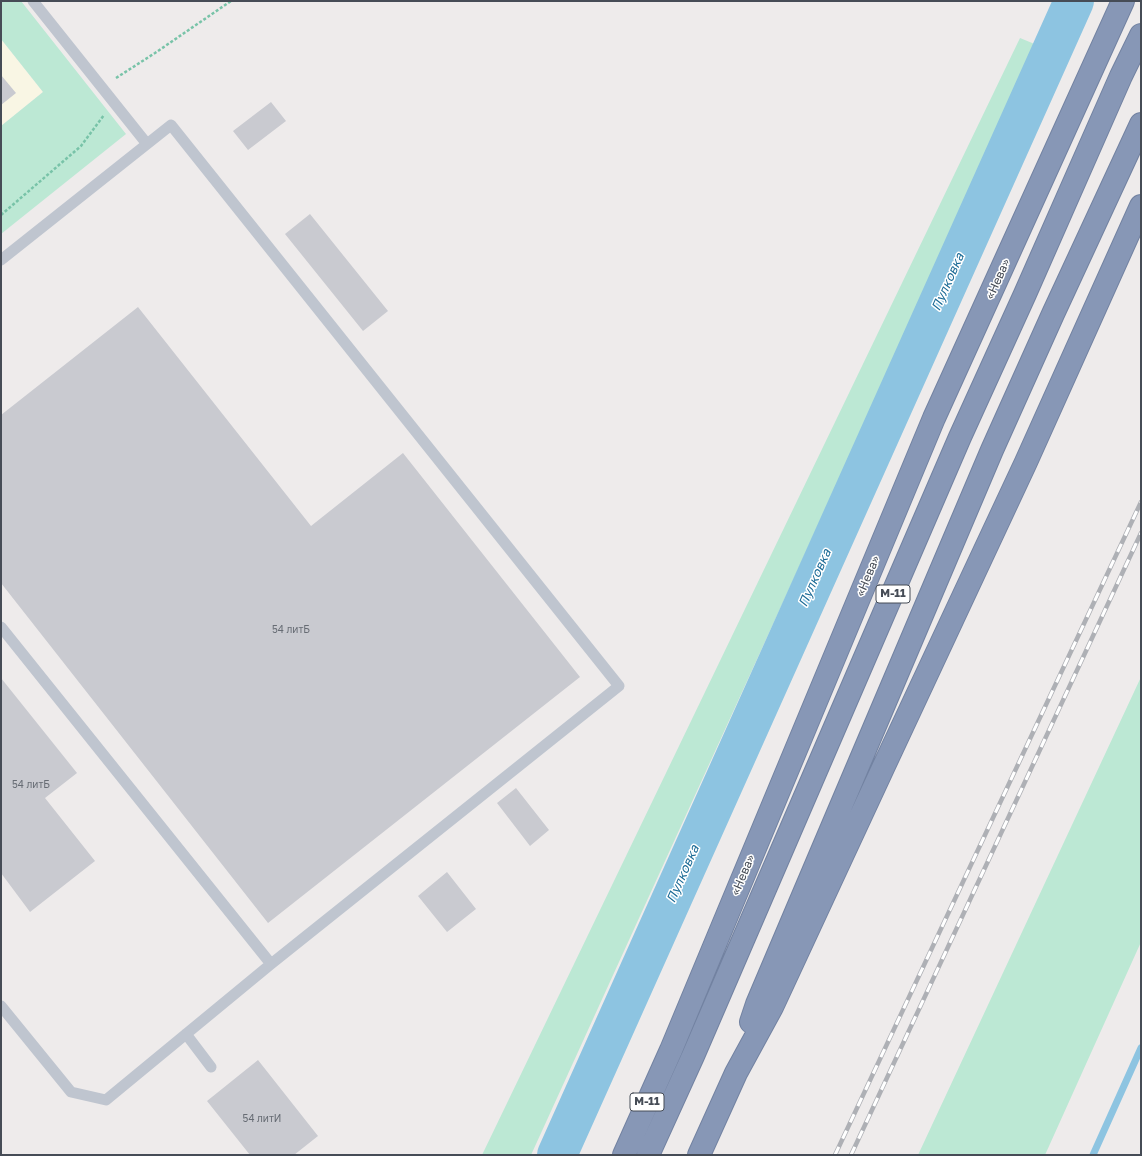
<!DOCTYPE html>
<meta charset="utf-8">
<style>
body{margin:0}
#map{position:relative;width:1142px;height:1156px;overflow:hidden;background:#eeebeb;font-family:"Golos Text",sans-serif}
canvas{display:block}
.frame{position:absolute;inset:0;border:2px solid #464c56;pointer-events:none}
</style>
<div id="map">
<canvas width="1142" height="1156"></canvas>
<div class="frame"></div>
</div>
<script>
const c = document.querySelector('canvas').getContext('2d');
c.lineJoin = 'round';
function fillPath(path, color) { c.fillStyle = color; c.fill(path, 'evenodd'); }
const shape = rows => new Path2D(rows.map(r => 'M' + r).join(''));
function trace(path, color, width, dash) { c.strokeStyle = color; c.lineWidth = width; c.lineCap = dash ? 'butt' : 'round'; c.setLineDash(dash || []); c.stroke(path); }
function write(font, color, halo, rows, align = 'center') {
  c.font = font + ' "Golos Text",sans-serif'; c.lineWidth = 3; c.setLineDash([]); c.textBaseline = 'middle'; c.strokeStyle = halo; c.fillStyle = color; for (const [text, x, y, turn = 0] of rows) {
    c.save(); c.translate(x, y); c.rotate((+turn || 0) * Math.PI / 180); c.textAlign = isNaN(turn) ? turn : align; if (halo) c.strokeText(text, 0, 0); c.fillText(text, 0, 0); c.restore();
  }
}
const commercial = shape([
 [1,39,43,92,1,126]
]);
const green = shape([
 [1,1,21,1,126,134,1,234,1,126,43,92,1,39],
 [1020,38,1037,45,531,1155,482,1155],
 [1141,677,1141,942,1045,1155,918,1155]
]);
const stream = shape([
 [1093,1155,1141,1048]
]);
const river = shape([
 [557,1155,1074,1]
]);
const building = shape([
 [1,75,16,93,1,105],
 [271,102,286,121,248,150,233,131],
 [310,214,388,311,363,331,285,234],
 [138,307,311,526,403,453,580,677,268,923,1,583,1,415],
 [1,678,77,773,45,798,95,861,30,912,1,873],
 [516,788,549,830,530,846,497,803],
 [447,872,476,909,447,932,418,896],
 [258,1060,318,1136,294,1155,250,1155,207,1101]
]);
const path = shape([
 [116,78,155,53,231,1],
 [1,215,81,146,104,115]
]);
const lane = shape([
 [33,1,147,144],
 [1,260,171,125,619,686,271,964,106,1100,71,1092,1,1006],
 [1,627,271,964],
 [186,1034,211,1067]
]);
const highway = shape([
 [751,1022,757,1004,992,450,1053,314,1141,124],
 [624,1155,671,1050,934,418,1123,1],
 [648,1155,693,1056,960,437,1025,294,1121,76,1141,35],
 [699,1155,736,1073,772,1007,883,768,1026,462,1141,206]
]);
const rail = shape([
 [835,1155,1141,502],
 [851,1155,1141,533]
]);
const numberNames = [
 ["54 литБ",291,630],
 ["54 литБ",31,785],
 ["54 литИ",262,1119]
];
const shields = [
 [893,594,34],
 [647,1102,34]
];
const shieldNames = [
 ["М-11",893,594],
 ["М-11",647,1102]
];
const streetNames = [
 ["«Нева»",998,279,-66],
 ["«Нева»",868,576,-67],
 ["«Нева»",743,875,-67]
];
const waterNames = [
 ["Пулковка",948,282,-66],
 ["Пулковка",815,578,-66],
 ["Пулковка",683,874,-66]
];
fillPath(commercial, '#f9f6e4');
fillPath(green, '#bce8d4');
trace(stream, '#8dc4e1', 7);
trace(river, '#8dc4e1', 40);
fillPath(building, '#c9cad0');
trace(highway, '#7282a1', 24);
trace(path, '#78c3a8', 2.5, [3, 2]);
trace(lane, '#bfc5cf', 11);
trace(highway, '#8797b6', 22);
trace(rail, '#aeb0b5', 4.5);
trace(rail, '#fff', 3, [9]);
write('10px', '#676c74', null, numberNames);
for (const [x, y, w] of shields) { const box = new Path2D(); box.roundRect(x - w / 2, y - 9, w, 18, 3); c.fillStyle = '#fff'; c.fill(box); trace(box, '#464c56', 1); }
write('bold 11px', '#464c56', null, shieldNames);
write('12px', '#464c56', '#fff', streetNames);
write('italic 13px', '#1a6a95', '#fff', waterNames);
</script>
